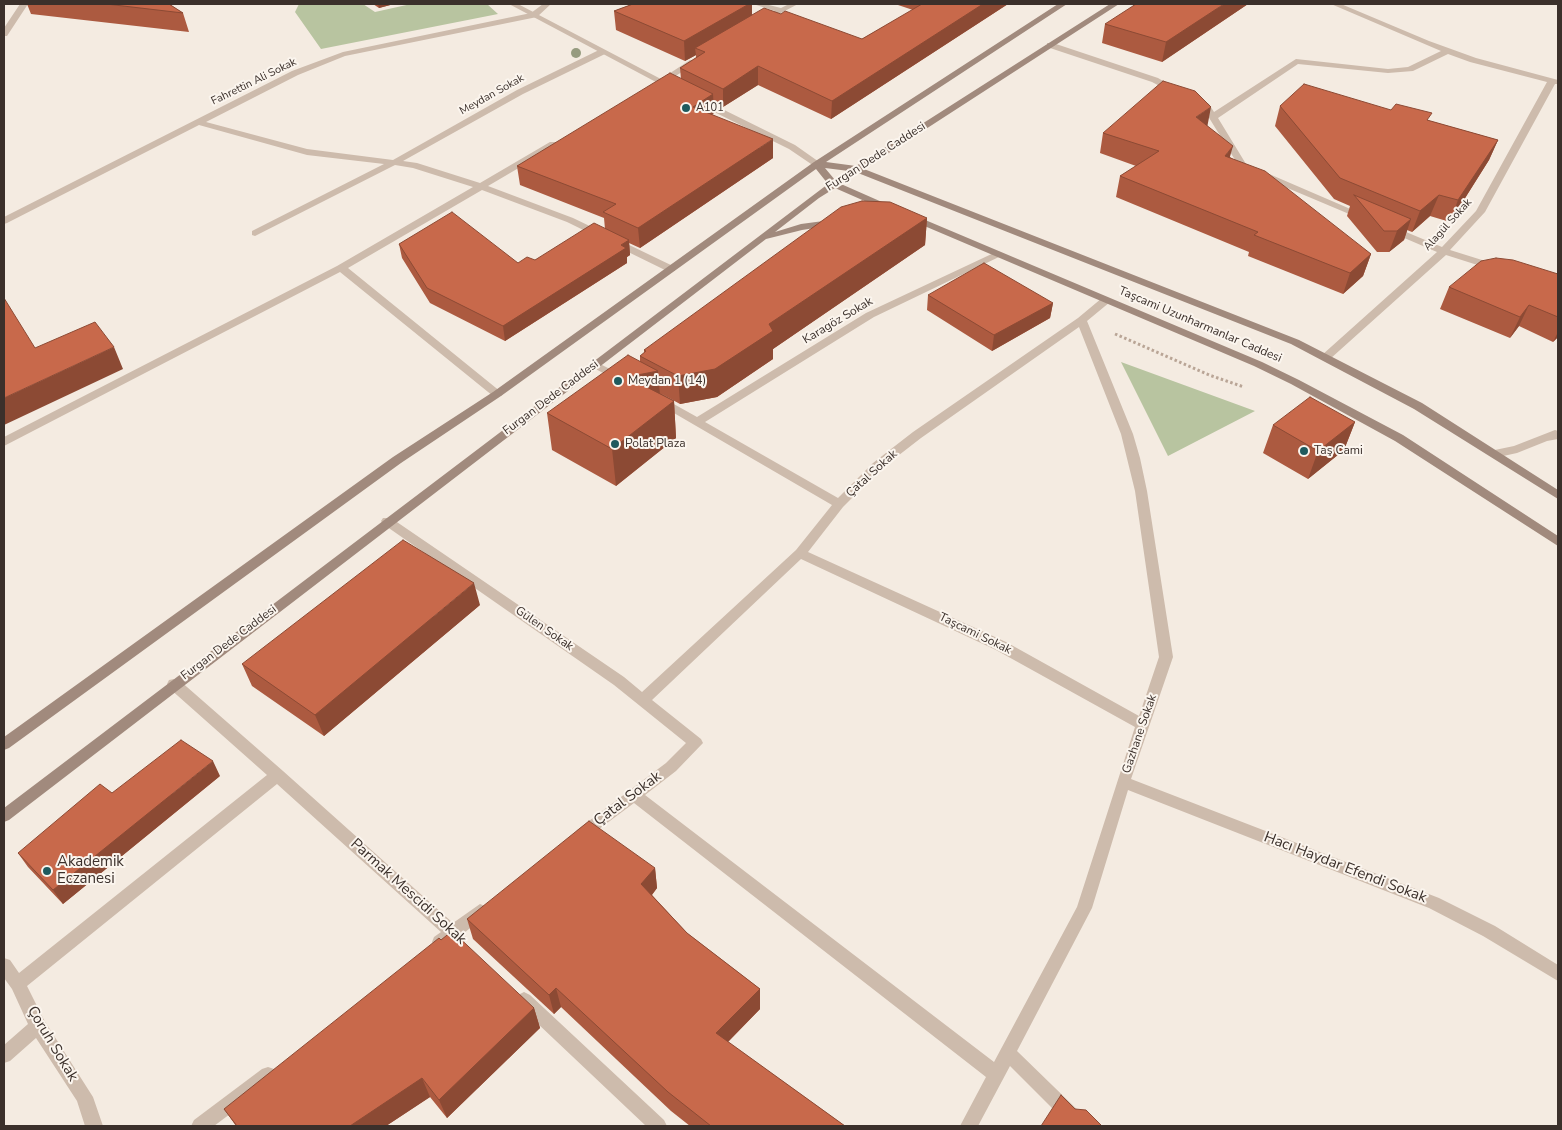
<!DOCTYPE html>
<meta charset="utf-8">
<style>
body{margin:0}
#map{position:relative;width:1562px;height:1130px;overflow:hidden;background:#f4ebe1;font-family:"Nunito Sans",sans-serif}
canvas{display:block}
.frame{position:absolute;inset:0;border:5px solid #3b302b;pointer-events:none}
</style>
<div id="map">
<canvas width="1562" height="1130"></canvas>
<div class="frame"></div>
</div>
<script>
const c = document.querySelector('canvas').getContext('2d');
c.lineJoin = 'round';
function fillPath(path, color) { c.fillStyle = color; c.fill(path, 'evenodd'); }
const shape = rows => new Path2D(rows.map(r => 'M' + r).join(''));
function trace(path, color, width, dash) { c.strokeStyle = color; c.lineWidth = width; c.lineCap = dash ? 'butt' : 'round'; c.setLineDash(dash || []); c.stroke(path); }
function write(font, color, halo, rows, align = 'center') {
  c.font = font + ' "Nunito Sans",sans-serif'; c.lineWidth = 4; c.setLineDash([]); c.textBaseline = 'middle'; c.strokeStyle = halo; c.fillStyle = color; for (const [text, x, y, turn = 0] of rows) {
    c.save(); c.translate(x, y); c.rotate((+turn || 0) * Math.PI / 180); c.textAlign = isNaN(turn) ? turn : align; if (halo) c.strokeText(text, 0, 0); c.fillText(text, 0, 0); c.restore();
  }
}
const green = shape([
 [299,4,363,4,375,12,411,4,487,4,498,14,321,49,295,12],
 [1121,362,1255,411,1168,456]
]);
const path = shape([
 [1115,334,1209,375,1244,387]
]);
const minor = shape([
 [543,4,551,4,537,17,345,56,298,75,206,122,307,149,393,160,517,90,599,50,605,50,605,54,523,94,403,161,417,163,480,183,550,142,556,142,556,146,488,186,573,218,675,267,675,271,667,271,567,222,482,190,348,268,501,392,503,394,501,396,493,396,340,272,4,446,4,437,337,266,473,187,413,168,395,165,255,236,252,235,252,231,384,164,307,155,199,125,7,223,4,224,4,217,292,71,343,52,531,13,543,4],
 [753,4,765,4,781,8,789,4,798,4,762,23,758,21,759,19,775,11,753,4],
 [1331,4,1341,4,1429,41,1476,58,1558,80,1558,84,1555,84,1485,212,1450,250,1498,265,1498,269,1490,269,1446,255,1330,359,1326,360,1322,359,1321,357,1322,355,1437,252,1388,231,1388,227,1394,227,1442,247,1476,211,1547,82,1470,62,1448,54,1413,71,1388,73,1298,64,1218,118,1246,164,1369,217,1364,220,1361,219,1240,168,1203,108,1195,102,1202,100,1209,104,1214,112,1296,59,1388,69,1408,67,1441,51,1331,4],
 [1047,43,1053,43,1158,78,1178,90,1171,92,1152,82,1047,47,1047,43],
 [690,60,697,62,662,85,655,83,690,60],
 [998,251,1003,254,1001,256,874,317,705,422,838,498,873,463,913,432,1078,318,1102,298,1110,298,1110,302,1087,321,1133,434,1140,458,1147,491,1173,657,1131,779,1439,898,1495,926,1558,965,1558,981,1483,936,1429,908,1128,790,1092,908,1017,1051,1088,1120,1091,1126,1070,1126,1010,1066,978,1126,960,1126,986,1077,634,803,587,838,582,840,577,838,575,834,577,830,666,763,686,743,614,685,383,524,381,521,383,518,391,518,624,677,642,692,796,550,832,505,655,402,653,400,655,398,663,398,697,417,866,313,998,251],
 [1079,327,1121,434,1135,491,1159,657,1139,716,1006,642,808,552,843,507,881,469,921,438,1079,327],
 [801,559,996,650,1135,727,1077,907,994,1062,645,795,676,771,703,743,701,739,652,700,801,559],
 [596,362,624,376,625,378,624,380,616,380,592,367,591,365,592,363,596,362],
 [1555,430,1558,431,1558,439,1547,441,1517,453,1494,458,1488,454,1490,451,1514,446,1555,430],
 [174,679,179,680,283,771,453,923,480,904,485,906,488,911,485,916,464,933,466,938,464,943,458,945,452,942,440,949,434,947,432,942,434,937,441,932,277,784,27,986,44,1020,93,1097,103,1126,85,1126,77,1101,36,1038,10,1061,4,1063,4,1045,28,1024,12,989,4,978,4,958,10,960,19,973,267,775,169,688,167,684,169,680,174,679],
 [524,992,530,995,664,1120,667,1126,646,1126,518,1005,516,1000,518,995,524,992],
 [268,1067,274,1069,276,1075,274,1081,214,1126,191,1126,194,1120,262,1069,268,1067]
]);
const tertiary = shape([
 [20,4,28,4,7,36,4,36,4,28,20,4],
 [509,4,518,4,678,88,671,90,509,4],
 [696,99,702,99,795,145,822,164,820,166,814,166,789,149,696,103,696,99]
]);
const secondary = shape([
 [1058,4,1067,4,826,162,856,166,1110,4,1119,4,864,169,1299,340,1422,403,1558,490,1558,499,1414,409,1291,344,858,173,841,184,891,206,891,210,885,210,835,188,819,198,775,232,801,224,831,220,836,223,834,225,802,230,766,239,9,820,4,822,4,808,828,184,816,169,501,396,401,463,9,748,4,750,4,737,393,457,493,392,814,162,1058,4],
 [825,168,849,171,835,180,825,168],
 [911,214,1262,362,1299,380,1403,435,1558,536,1558,546,1395,441,1291,384,1254,366,908,219,908,215,911,214]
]);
const trees = [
 [576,53]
];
const wall = shape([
 [27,4,169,4,183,13,189,32,31,14],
 [373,4,394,4,379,8],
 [633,4,752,4,752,15,862,39,913,10,895,4,1008,4,831,119,758,85,723,107,713,102,714,113,712,114,773,158,640,248,629,243,630,255,627,257,627,263,505,341,430,303,402,258,399,244,518,263,535,260,605,229,604,218,520,185,517,166,681,79,680,68,696,58,696,55,685,61,616,30,614,11],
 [1248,4,1162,62,1102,43,1105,24],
 [1280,106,1391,110,1498,140,1489,160,1450,222,1430,216,1412,232,1407,230,1404,240,1389,252,1377,252,1347,216,1350,206,1334,199,1275,126],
 [1207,126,1230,157,1371,254,1363,276,1343,294,1248,256,1249,252,1116,197,1120,176,1136,166,1100,153,1103,133],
 [927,218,925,245,773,349,773,359,717,397,680,404,660,393,674,401,676,438,616,486,552,450,547,413,640,361,640,356,644,353,644,350],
 [1558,274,1558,337,1553,342,1519,326,1510,338,1440,309,1449,287],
 [928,295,1053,303,1050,318,992,351,927,310],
 [1355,422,1344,450,1308,479,1263,453,1273,425],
 [480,605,324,736,252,686,242,664],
 [220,776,63,904,28,867,18,853],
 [655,868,657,888,652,895,687,933,760,989,760,1009,728,1042,845,1126,690,1126,671,1111,561,1007,554,1014,473,939,467,919],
 [534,1008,540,1028,447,1118,430,1097,386,1126,236,1126,224,1109]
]);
const shadedWall = shape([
 [378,4,394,4,379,8],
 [749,4,752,4,752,22,695,48,696,55,685,61,684,41],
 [983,4,1008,4,831,119,832,101],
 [1224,4,1248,4,1162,62,1166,42],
 [758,66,758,85,723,107,723,89],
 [713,94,714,113,694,126,693,107],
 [1211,107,1207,128,1196,117],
 [773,139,773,158,640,248,638,228],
 [1498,140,1489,160,1450,222,1458,200],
 [1233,146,1227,167,1225,156],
 [1439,195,1430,216,1412,232,1420,211],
 [927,218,925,245,773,349,773,359,717,397,680,404,678,376,769,324],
 [1411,219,1404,240,1389,252,1397,231],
 [629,240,630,255,627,257,627,263,505,341,503,326],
 [1371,254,1363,276,1343,294,1350,273],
 [1053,303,1050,318,992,351,994,335],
 [1529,305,1519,326,1510,338,1520,317],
 [1558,332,1558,337,1553,342],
 [114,347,123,369,4,425,4,398],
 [658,371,661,408,627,377],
 [674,401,676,438,616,486,612,449],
 [1355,422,1344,450,1308,479,1318,451],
 [474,583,480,605,324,736,315,715],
 [213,761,220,776,63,904,53,890],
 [655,868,657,888,644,905,641,884],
 [556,988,561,1007,554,1014,549,995],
 [760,989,760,1009,718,1052,716,1033],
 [534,1008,540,1028,447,1118,439,1100],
 [422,1078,430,1097,386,1126,350,1126]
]);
const building = shape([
 [106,4,169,4,183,13,106,4],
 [633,4,749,4,684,41,614,11,633,4],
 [922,4,983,4,832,101,758,66,723,89,680,68,705,52,695,48,764,8,781,14,785,11,862,39,922,4],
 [1136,4,1224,4,1166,42,1105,24,1136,4],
 [670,73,713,94,693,107,773,139,638,228,603,212,616,204,517,166,670,73],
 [1163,81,1195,91,1211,107,1196,117,1233,146,1225,156,1265,171,1371,254,1350,273,1254,235,1258,232,1120,176,1159,151,1103,133,1163,81],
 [1304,84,1391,110,1396,104,1432,113,1427,120,1498,140,1458,200,1439,195,1420,211,1340,178,1280,106,1304,84],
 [1354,195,1411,219,1397,231,1384,231,1354,195],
 [862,201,890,202,927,218,769,324,773,331,715,369,678,376,640,356,646,351,644,350,841,207,862,201],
 [452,212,518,263,527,257,535,260,594,223,629,240,621,245,626,248,503,326,427,288,399,244,452,212],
 [1496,258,1513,260,1558,274,1558,317,1529,305,1520,317,1449,287,1481,261,1496,258],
 [984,263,1053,303,994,335,928,295,984,263],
 [4,298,35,348,95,322,114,347,4,398,4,298],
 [628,355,658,371,627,377,674,401,612,449,547,413,628,355],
 [1310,397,1355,422,1318,451,1273,425,1310,397],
 [403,540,474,583,315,715,242,664,403,540],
 [181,740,213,761,53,890,18,853,100,784,112,793,181,740],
 [589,821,655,868,641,884,687,933,760,989,716,1033,845,1126,711,1126,668,1092,556,988,549,995,467,919,589,821],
 [452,931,534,1008,439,1100,422,1078,350,1126,237,1126,224,1109,439,938,441,940,452,931],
 [1061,1095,1075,1109,1086,1110,1102,1126,1041,1126,1061,1095]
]);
const markers = [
 [686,108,5,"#1f5a5e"],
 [618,381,5,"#1f5a5e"],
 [615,444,5,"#1f5a5e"],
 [1304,451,5,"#1f5a5e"],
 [47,871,5,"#1f5a5e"]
];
const farStreetnames = [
 ["Fahrettin Ali Sokak",254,82,-26],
 ["Meydan Sokak",492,95,-29],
 ["Alagül Sokak",1448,225,-48]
];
const farPoinames = [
 ["A101",696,108]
];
const streetNames = [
 ["Furgan Dede Caddesi",876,157,-33],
 ["Karagöz Sokak",838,321,-31],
 ["Taşcami Uzunharmanlar Caddesi",1200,325,23],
 ["Furgan Dede Caddesi",551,398,-37],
 ["Çatal Sokak",872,474,-42],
 ["Gülen Sokak",544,629,35],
 ["Taşcami Sokak",975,634,26],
 ["Furgan Dede Caddesi",229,643,-37],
 ["Gazhane Sokak",1140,734,-71]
];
const poiNames = [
 ["Meydan 1 (14)",628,381],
 ["Polat Plaza",625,444],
 ["Taş Cami",1314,451]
];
const nearStreetnames = [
 ["Çatal Sokak",628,799,-37],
 ["Hacı Haydar Efendi Sokak",1345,868,21],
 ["Parmak Mescidi Sokak",408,892,42],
 ["Çoruh Sokak",52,1044,59]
];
const nearPoinames = [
 ["Akademik",57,862],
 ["Eczanesi",57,879]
];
fillPath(green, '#b8c4a0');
trace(path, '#b9a596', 3, [2.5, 2.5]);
fillPath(minor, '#cdbbac');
fillPath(tertiary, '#cdbbac');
fillPath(secondary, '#a18a7d');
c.fillStyle = '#969b7f';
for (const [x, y] of trees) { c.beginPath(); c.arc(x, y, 5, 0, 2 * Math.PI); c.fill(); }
fillPath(wall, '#ac5a40');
fillPath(shadedWall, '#8c4a34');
fillPath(building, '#c8694b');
trace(building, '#8c4a34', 1);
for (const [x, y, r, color] of markers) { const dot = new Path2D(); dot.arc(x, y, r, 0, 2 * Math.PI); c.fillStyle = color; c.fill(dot); trace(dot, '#fbf5ee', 2); }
write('11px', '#3b302b', '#fbf5ee', farStreetnames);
write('11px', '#3b302b', '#fbf5ee', farPoinames, 'left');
write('12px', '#3b302b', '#fbf5ee', streetNames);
write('12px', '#3b302b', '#fbf5ee', poiNames, 'left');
write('15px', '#3b302b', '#fbf5ee', nearStreetnames);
write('15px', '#3b302b', '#fbf5ee', nearPoinames, 'left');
</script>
